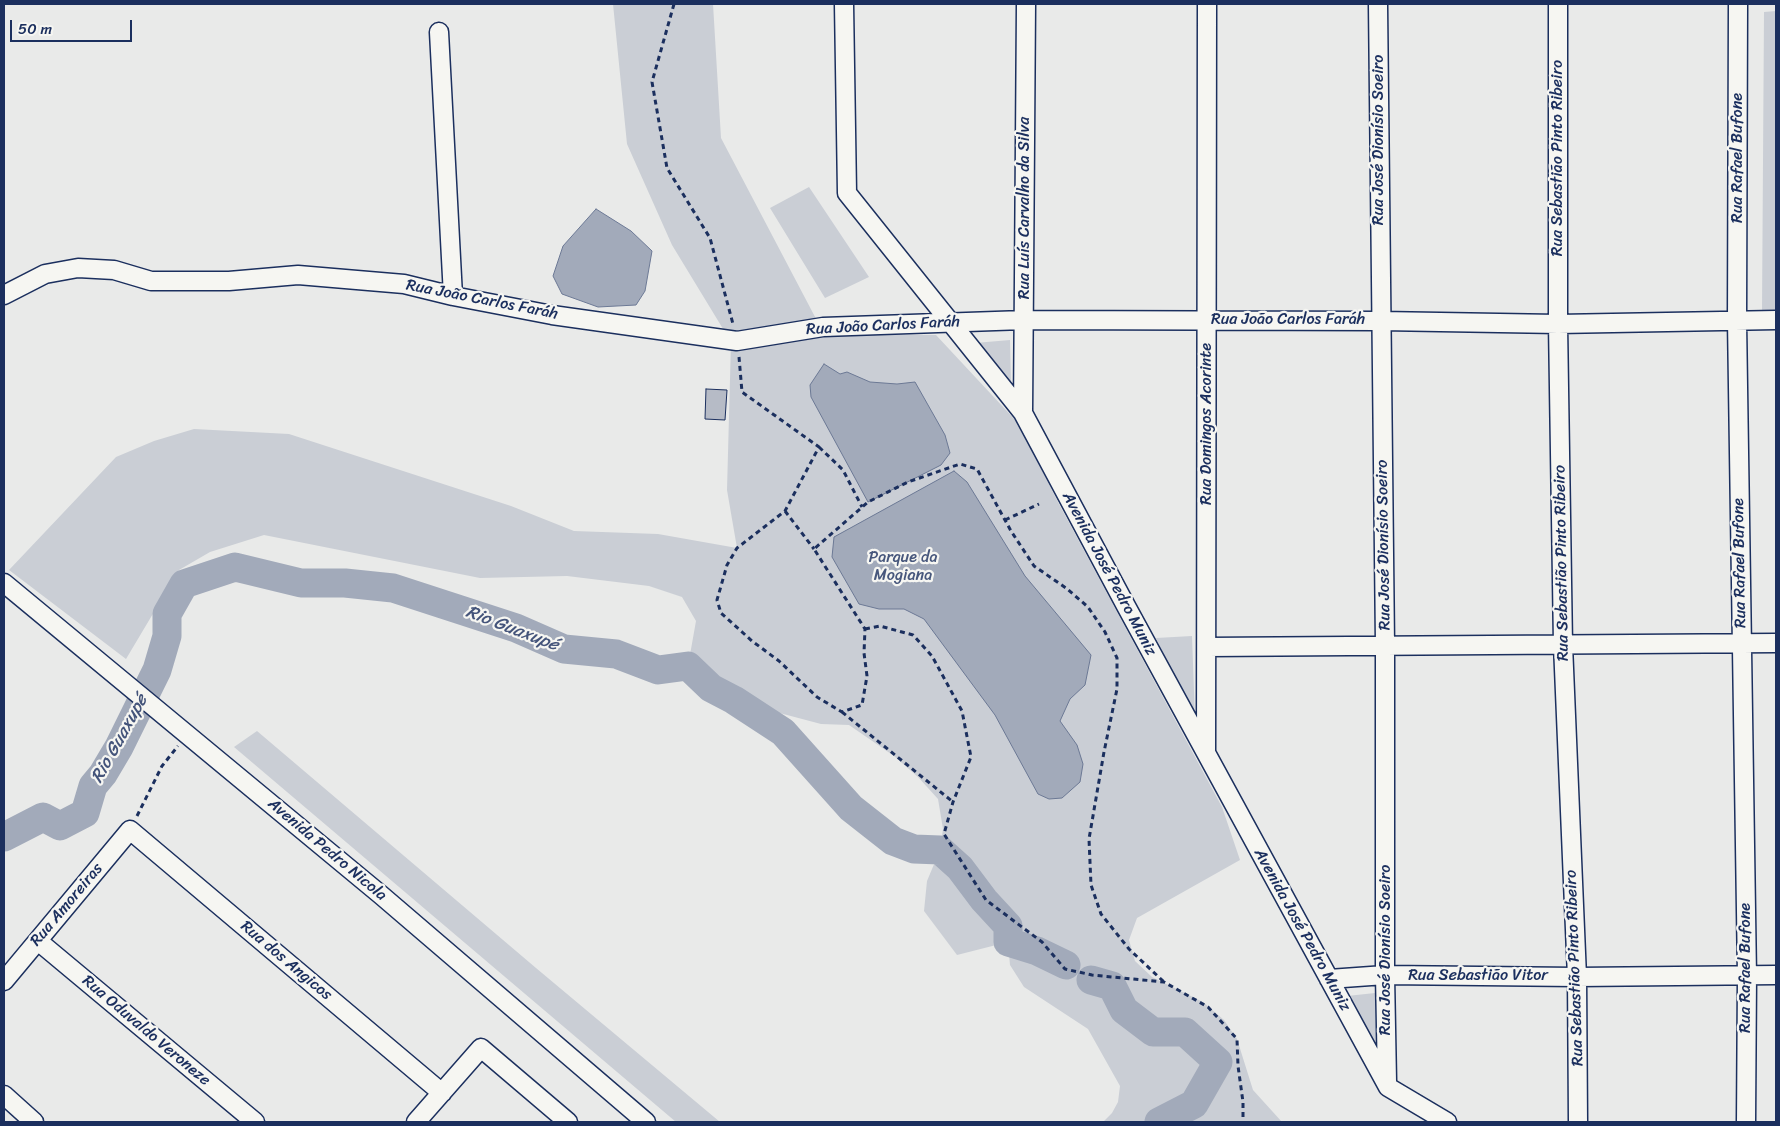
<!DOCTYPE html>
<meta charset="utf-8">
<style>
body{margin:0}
#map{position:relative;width:1780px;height:1126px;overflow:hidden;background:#e9eae9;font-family:Sriracha,sans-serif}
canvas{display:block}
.frame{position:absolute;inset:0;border:5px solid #1b2f5e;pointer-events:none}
.scale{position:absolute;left:10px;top:20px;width:122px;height:22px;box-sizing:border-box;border:2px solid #1b2f5e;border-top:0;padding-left:6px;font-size:15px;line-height:18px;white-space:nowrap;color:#1b2f5e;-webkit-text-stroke:4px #f6f6f2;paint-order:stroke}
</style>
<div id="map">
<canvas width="1780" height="1126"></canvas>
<div class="frame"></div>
<div class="scale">50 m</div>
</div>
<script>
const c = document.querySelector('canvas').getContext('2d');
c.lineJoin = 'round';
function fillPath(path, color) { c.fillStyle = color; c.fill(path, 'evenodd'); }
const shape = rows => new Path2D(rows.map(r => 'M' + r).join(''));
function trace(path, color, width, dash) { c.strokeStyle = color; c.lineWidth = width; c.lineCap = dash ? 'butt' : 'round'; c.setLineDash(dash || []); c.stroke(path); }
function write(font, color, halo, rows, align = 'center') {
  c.font = font + ' Sriracha,sans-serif'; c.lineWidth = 4.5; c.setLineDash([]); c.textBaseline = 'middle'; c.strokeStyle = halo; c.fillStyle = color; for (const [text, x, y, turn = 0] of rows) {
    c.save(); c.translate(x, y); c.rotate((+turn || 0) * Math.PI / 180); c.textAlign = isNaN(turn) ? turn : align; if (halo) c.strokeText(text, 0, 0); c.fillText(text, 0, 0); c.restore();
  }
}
const green = shape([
 [613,4,713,4,721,138,824,334,936,335,1018,423,1059,504,1222,807,1240,860,1137,918,1129,940,1135,961,1152,977,1203,1002,1224,1020,1237,1039,1253,1090,1282,1122,1103,1122,1112,1113,1118,1102,1120,1086,1088,1029,1024,987,1010,965,1008,942,957,955,924,911,927,881,940,850,943,829,938,799,918,777,894,756,849,725,821,724,772,711,729,686,708,672,688,666,696,621,682,597,649,586,567,576,480,578,264,535,210,552,179,570,126,659,9,570,116,457,154,441,194,429,289,434,511,506,574,531,658,534,737,548,727,490,731,342,672,245,627,144],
 [1776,11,1776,311,1762,311,1764,12],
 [809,187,869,277,825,298,770,208],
 [1010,340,1011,384,975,343],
 [1192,636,1195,719,1156,638],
 [257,731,536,968,720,1122,676,1122,234,747],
 [1375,993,1376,1047,1347,996]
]);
const water = shape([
 [596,209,631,231,652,251,645,291,636,305,598,307,562,294,553,276,563,246,596,209],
 [824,364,840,374,847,372,870,382,897,384,915,382,945,435,950,453,941,465,868,502,811,397,810,385,824,364],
 [954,471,967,482,1025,576,1091,655,1085,685,1070,699,1060,721,1077,745,1083,764,1080,782,1062,798,1049,799,1038,794,995,715,924,619,904,609,879,609,859,604,832,557,834,537,954,471]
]);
const river = shape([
 [4,837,43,817,60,826,85,813,93,786,103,774,119,747,157,670,167,636,167,614,184,584,235,567,301,583,345,583,393,588,516,628,564,649,616,654,658,670,688,666,711,688,734,700,783,732,851,808,893,841,914,849,940,850,960,868,984,900,1008,926,1008,942,1037,951,1066,965],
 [1091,980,1112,986,1124,1010,1153,1032,1185,1032,1218,1062,1194,1104,1159,1122]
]);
const building = shape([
 [706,389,727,390,725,420,705,419,706,389]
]);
const path = shape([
 [674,4,652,82,667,168,710,238,733,324],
 [739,357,742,392,819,447,785,511,737,548,727,565,717,600,721,613,752,641,779,661,817,697,842,712,862,705,867,676,864,653,865,629,814,549,868,502,908,482,960,464,977,469,1011,531,1034,566,1066,588,1088,607,1105,632,1117,658,1117,689,1104,752,1089,839,1091,885,1101,914,1129,949,1164,982],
 [819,447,843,470,862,507],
 [785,511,814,549],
 [1005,520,1039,504],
 [865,629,880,626,913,635,932,656,962,711,971,757,953,802,944,834,986,900,1042,942,1065,969,1092,975,1164,982,1208,1007,1237,1039,1238,1066,1243,1102,1243,1122],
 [842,712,953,802],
 [137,816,162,766,178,746]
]);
const minor = shape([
 [844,4,847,193,1023,413,1126,606,1388,1087,1447,1122],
 [1378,4,1385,645,1385,975,1387,1081],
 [1558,4,1558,324,1563,645,1577,977,1578,1122],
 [1738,4,1737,321,1747,976,1746,1122],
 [439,32,453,296],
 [4,295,45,274,78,268,114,270,151,281,229,281,298,275,404,284,453,296,552,315,737,341,823,327,1024,320,1381,321,1558,324,1776,320],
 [1023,413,1026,4],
 [4,583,381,895,646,1122],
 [1207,647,1776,643],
 [1206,751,1207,4],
 [38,941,255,1122],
 [1329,979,1385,975,1577,977,1776,975],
 [4,981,130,830,442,1093],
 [4,1095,34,1122],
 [416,1122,481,1048,568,1122]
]);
const streetNames = [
 ["Rua José Dionísio Soeiro",1379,140,-90],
 ["Rua Sebastião Pinto Ribeiro",1558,158,-90],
 ["Rua Rafael Bufone",1738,158,-90],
 ["Rua Luís Carvalho da Silva",1025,208,-90],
 ["Rua João Carlos Faráh",482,300,11],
 ["Rua João Carlos Faráh",1288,320],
 ["Rua João Carlos Faráh",883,326,-3],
 ["Rua Domingos Acorinte",1207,424,-90],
 ["Rua José Dionísio Soeiro",1384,545,-91],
 ["Rua Sebastião Pinto Ribeiro",1562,563,-91],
 ["Rua Rafael Bufone",1740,563,-91],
 ["Avenida José Pedro Muniz",1109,574,62],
 ["Avenida Pedro Nicola",327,850,40],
 ["Rua Amoreiras",67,905,-50],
 ["Avenida José Pedro Muniz",1302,930,61],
 ["Rua José Dionísio Soeiro",1386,950,-90],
 ["Rua dos Angicos",286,961,40],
 ["Rua Sebastião Pinto Ribeiro",1575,968,-92],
 ["Rua Rafael Bufone",1746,968,-90],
 ["Rua Sebastião Vitor",1478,976],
 ["Rua Oduvaldo Veroneze",146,1031,40]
];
const parkNames = [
 ["Parque da",903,558],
 ["Mogiana",903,576]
];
const waterNames = [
 ["Rio Guaxupé",512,629,21],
 ["Rio Guaxupé",120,739,-61]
];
fillPath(green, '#caced5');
fillPath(water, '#a2aaba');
trace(water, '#6c7995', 1);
trace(river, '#a2aaba', 29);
fillPath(building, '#b6bbc6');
trace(building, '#1b2f5e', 1);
trace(minor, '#1b2f5e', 21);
trace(path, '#1b2f5e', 3, [5, 4]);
trace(minor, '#f6f6f2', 18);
write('16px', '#1b2f5e', '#f6f6f2', streetNames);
write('16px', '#47577c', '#f6f6f2', parkNames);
write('italic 18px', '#44547a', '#f6f6f2', waterNames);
</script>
